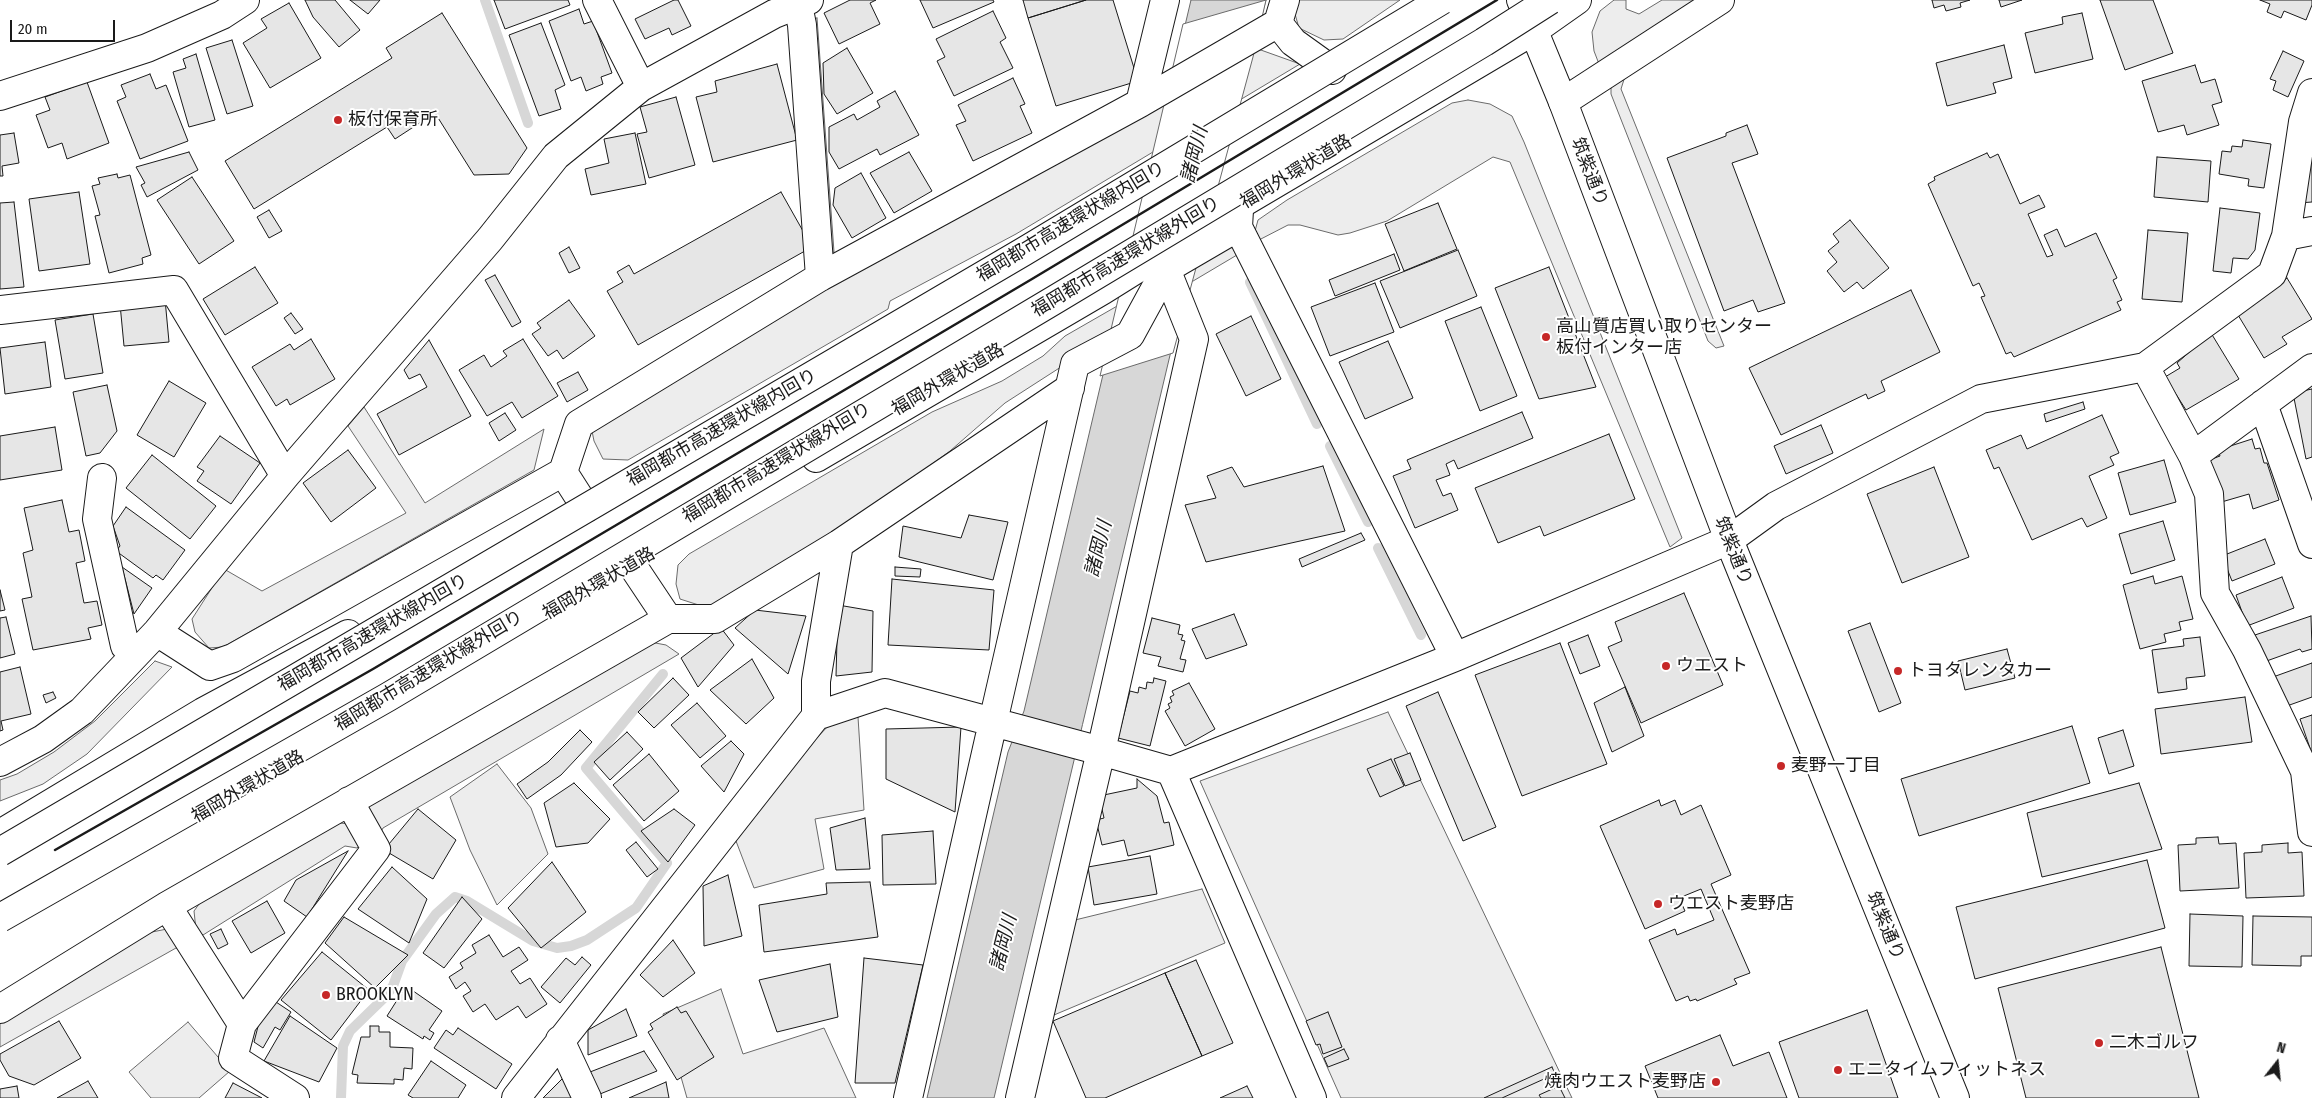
<!DOCTYPE html>
<meta charset="utf-8">
<style>
body{margin:0}
#map{position:relative;width:2312px;height:1098px;overflow:hidden;background:#fff;font-family:"Fira Sans Condensed",sans-serif}
canvas{display:block}
.north{position:absolute;left:2252px;top:1038px;width:50px;height:50px;-webkit-text-stroke:4px #fff;paint-order:stroke;rotate:16deg;font-size:14px;font-weight:700;line-height:20px;text-align:center;color:#1a1a1a}
.north::after{content:'';display:block;margin:auto;width:18px;height:22px;background:#1a1a1a;clip-path:polygon(50% 0,100% 100%,50% 72%,0 100%)}
.scale{position:absolute;left:10px;top:20px;width:105px;height:22px;box-sizing:border-box;border:2px solid #1a1a1a;border-top:0;padding-left:6px;font-size:15px;line-height:18px;white-space:nowrap;color:#1a1a1a;-webkit-text-stroke:4px #fff;paint-order:stroke}
</style>
<div id="map">
<canvas width="2312" height="1098"></canvas>
<div class="north">N</div>
<div class="scale">20 m</div>
</div>
<script>
const c = document.querySelector('canvas').getContext('2d');
c.lineJoin = 'round';
function fillPath(path, color) { c.fillStyle = color; c.fill(path, 'evenodd'); }
const shape = rows => new Path2D(rows.map(r => 'M' + r).join(''));
function trace(path, color, width, dash) { c.strokeStyle = color; c.lineWidth = width; c.lineCap = dash ? 'butt' : 'round'; c.setLineDash(dash || []); c.stroke(path); }
function write(font, color, halo, rows, align = 'center') {
  c.font = font + ' "Fira Sans Condensed","Noto Sans JP",sans-serif'; c.lineWidth = 4; c.setLineDash([]); c.textBaseline = 'middle'; c.strokeStyle = halo; c.fillStyle = color; for (const [text, x, y, turn = 0] of rows) {
    c.save(); c.translate(x, y); c.rotate((+turn || 0) * Math.PI / 180); c.textAlign = isNaN(turn) ? turn : align; if (halo) c.strokeText(text, 0, 0); c.fillText(text, 0, 0); c.restore();
  }
}
const built = shape([
 [1299,0,1400,0,1343,39,1324,40,1299,28,1295,14,1299,0],
 [1614,0,1626,0,1626,9,1639,14,1662,0,1701,0,1599,64,1594,51,1592,32,1600,11,1614,0],
 [1258,49,1300,64,1016,234,890,301,888,309,628,460,603,459,594,441,592,431,908,238,1258,49],
 [1627,70,1621,89,1724,346,1716,348,1708,341,1611,94,1611,87,1627,70],
 [1468,100,1490,104,1512,116,1524,142,1682,538,1670,547,1510,162,1493,157,1387,221,1350,233,1338,235,1300,225,1288,225,1257,241,1255,231,1258,220,1287,200,1452,103,1468,100],
 [1226,240,1242,252,1183,287,1187,263,1226,240],
 [1152,286,1136,312,1078,356,1005,403,950,451,868,510,765,578,708,608,680,599,676,584,678,565,689,554,932,412,1002,381,1043,356,1065,336,1152,286],
 [364,407,425,503,544,429,534,470,223,647,209,648,195,632,192,619,224,569,262,591,406,513,348,426,364,407],
 [645,641,666,645,679,654,383,828,378,837,368,807,377,797,645,641],
 [155,661,172,667,87,754,43,784,0,801,0,780,17,774,54,752,95,721,155,661],
 [1388,712,1572,1098,1341,1098,1200,781,1388,712],
 [858,717,864,810,815,819,824,869,754,888,731,828,831,723,858,717],
 [497,764,531,808,548,854,497,905,470,850,450,797,497,764],
 [340,823,349,824,361,844,357,848,345,846,203,935,196,930,194,911,202,900,340,823],
 [1202,889,1225,943,1054,1015,1075,920,1202,889],
 [167,929,188,951,176,948,0,1047,0,1023,147,933,167,929],
 [721,989,743,1054,824,1028,856,1098,687,1098,663,1014,721,989],
 [188,1022,230,1071,199,1098,151,1098,129,1072,188,1022]
]);
const water = shape([
 [1191,0,1266,0,1171,351,994,1098,927,1098,1008,752,1024,711,1191,0],
 [817,18,834,252,826,252,810,19,817,18]
]);
const pier = shape([
 [1266,0,1253,57,1173,353,1100,376,1183,24,1266,0]
]);
const stream = shape([
 [485,0,528,123],
 [1250,282,1317,424],
 [1330,446,1368,522],
 [1378,548,1421,635],
 [341,1098,343,1046,350,1031,385,997,393,986,402,961,436,914,455,897,467,901,533,941,557,948,571,946,587,940,636,908,667,863,586,768,663,674]
]);
const building = shape([
 [305,0,335,0,360,30,339,47,313,17,305,0],
 [350,0,380,0,368,14,350,0],
 [494,0,568,0,570,5,505,29,494,0],
 [674,0,678,0,691,26,672,35,669,28,645,39,635,19,674,0],
 [850,0,876,0,870,3,880,24,839,44,824,13,850,0],
 [920,0,993,0,994,2,933,28,920,0],
 [1023,0,1086,0,1028,18,1023,0],
 [1086,0,1113,0,1138,81,1056,106,1028,18,1086,0],
 [1932,0,1970,0,1960,3,1961,7,1946,11,1944,5,1934,8,1932,0],
 [1999,0,2022,0,2001,7,1999,0],
 [2100,0,2153,0,2173,53,2125,70,2100,0],
 [2260,0,2312,0,2312,5,2306,20,2284,11,2281,18,2267,12,2270,4,2260,0],
 [289,3,321,58,270,88,243,43,267,28,261,19,289,3],
 [579,9,584,24,593,21,612,73,601,77,603,84,586,91,581,77,571,81,549,21,579,9],
 [993,11,1006,38,1000,42,1013,68,954,96,937,61,945,57,936,39,993,11],
 [442,13,527,148,509,174,474,175,435,113,395,139,387,127,254,209,225,161,392,58,386,48,442,13],
 [2082,13,2093,59,2035,73,2025,33,2063,24,2062,17,2082,13],
 [541,23,565,85,555,90,561,109,539,116,509,35,541,23],
 [232,40,253,106,227,114,206,48,232,40],
 [2004,45,2012,78,1993,83,1996,93,1947,106,1936,63,2004,45],
 [847,48,873,93,837,114,824,94,823,63,847,48],
 [2283,51,2304,61,2288,97,2273,90,2276,81,2270,79,2283,51],
 [196,54,215,120,189,127,173,72,186,68,183,59,196,54],
 [777,64,797,140,713,162,696,97,717,92,715,81,777,64],
 [2195,65,2201,83,2215,79,2222,102,2212,105,2219,125,2187,135,2184,125,2158,132,2142,81,2195,65],
 [150,74,156,89,166,85,188,141,140,159,117,101,126,97,121,85,150,74],
 [1013,78,1025,104,1020,106,1032,133,973,161,956,125,966,121,958,105,1013,78],
 [87,82,109,143,67,159,62,143,48,148,36,115,50,110,45,97,87,82],
 [895,91,919,135,880,155,877,149,839,169,829,152,829,127,854,114,857,120,880,107,877,101,895,91],
 [676,97,695,165,649,178,637,134,647,132,640,107,676,97],
 [1747,125,1758,154,1732,163,1785,303,1758,312,1753,300,1724,311,1667,158,1726,136,1726,133,1747,125],
 [14,133,19,163,2,166,3,176,0,176,0,135,14,133],
 [635,133,646,184,591,195,585,169,609,163,604,139,635,133],
 [2243,140,2271,144,2264,188,2248,186,2249,179,2219,174,2222,151,2231,152,2232,146,2242,147,2243,140],
 [2312,149,2312,202,2298,203,2312,149],
 [189,152,198,170,147,197,141,185,145,183,136,167,189,152],
 [909,152,932,191,894,213,870,173,909,152],
 [1987,153,1990,158,1998,154,2020,204,2039,195,2045,207,2028,214,2047,257,2053,255,2044,235,2057,229,2065,247,2096,233,2117,278,2113,280,2122,300,2117,302,2121,310,2014,357,2011,352,2006,354,1981,297,1985,296,1979,283,1973,286,1928,184,1935,180,1934,177,1987,153],
 [2157,157,2211,161,2208,202,2154,197,2157,157],
 [861,173,886,218,852,238,833,205,835,188,861,173],
 [117,174,118,178,130,175,151,255,142,258,143,264,109,273,95,216,100,215,92,186,100,184,98,178,117,174],
 [192,177,234,241,199,264,157,200,192,177],
 [79,192,90,264,39,271,29,199,79,192],
 [781,192,812,247,638,345,607,291,623,282,617,272,629,265,634,274,781,192],
 [14,202,24,287,0,289,0,203,14,202],
 [1438,203,1457,249,1404,271,1385,224,1438,203],
 [2220,208,2260,213,2255,250,2248,259,2233,258,2231,273,2213,271,2220,208],
 [269,210,282,231,269,238,257,217,269,210],
 [1850,220,1889,268,1863,289,1857,282,1844,292,1827,271,1837,262,1828,251,1839,242,1833,234,1850,220],
 [2148,230,2188,233,2182,302,2142,299,2148,230],
 [569,247,580,268,569,273,559,253,569,247],
 [1458,250,1477,296,1400,328,1380,281,1458,250],
 [1394,254,1400,270,1335,296,1329,280,1394,254],
 [255,267,278,303,225,335,203,299,255,267],
 [1549,267,1596,387,1539,399,1495,288,1549,267],
 [495,275,521,322,512,327,485,280,495,275],
 [2287,278,2312,319,2282,337,2287,344,2264,358,2235,310,2287,278],
 [1375,283,1394,332,1330,356,1311,307,1375,283],
 [1911,290,1940,352,1881,381,1885,391,1868,399,1866,394,1781,435,1749,368,1911,290],
 [165,299,169,342,124,346,120,304,165,299],
 [569,300,595,336,563,359,557,350,548,356,532,334,541,328,537,323,569,300],
 [1481,307,1517,396,1480,411,1445,321,1481,307],
 [291,313,303,329,295,334,284,318,291,313],
 [93,314,103,373,65,379,55,320,93,314],
 [1251,316,1281,379,1246,396,1216,334,1251,316],
 [2211,333,2239,379,2186,410,2165,377,2180,368,2177,363,2211,333],
 [311,339,335,379,290,405,287,399,276,406,252,367,290,344,294,350,311,339],
 [523,339,558,396,522,418,512,402,487,416,459,370,484,355,491,367,507,356,503,351,523,339],
 [429,340,471,416,399,455,377,414,427,387,420,374,409,379,404,370,429,340],
 [1388,341,1413,398,1365,419,1339,362,1388,341],
 [45,342,51,387,5,394,0,348,45,342],
 [578,372,588,390,567,402,557,383,578,372],
 [169,381,206,403,174,457,137,435,169,381],
 [107,385,117,431,100,453,86,456,73,392,107,385],
 [2312,389,2312,457,2306,459,2293,393,2312,389],
 [2083,402,2085,409,2046,422,2044,414,2083,402],
 [1522,412,1533,438,1458,469,1454,460,1446,464,1450,475,1436,480,1443,496,1451,493,1458,510,1415,528,1393,476,1411,469,1407,460,1522,412],
 [505,413,516,430,499,441,489,423,505,413],
 [2102,415,2119,453,2110,457,2114,465,2089,476,2107,518,2087,527,2082,518,2032,540,1999,467,1994,469,1986,450,2021,435,2027,449,2102,415],
 [1821,425,1833,453,1786,474,1774,446,1821,425],
 [55,427,62,470,0,480,0,436,55,427],
 [1609,434,1635,499,1544,536,1540,526,1498,543,1475,488,1609,434],
 [220,436,260,463,231,504,197,481,204,471,197,467,220,436],
 [2252,439,2255,449,2260,448,2264,463,2267,463,2279,500,2253,509,2249,494,2218,503,2204,462,2220,456,2218,450,2252,439],
 [348,450,376,488,331,522,303,483,348,450],
 [152,455,216,506,190,539,126,488,152,455],
 [2164,460,2176,502,2130,515,2118,473,2164,460],
 [1323,466,1345,531,1206,562,1185,505,1216,498,1207,476,1232,467,1244,487,1323,466],
 [1934,467,1969,557,1902,583,1867,494,1934,467],
 [62,500,69,532,79,530,85,561,76,563,84,603,97,601,102,625,88,628,91,639,33,650,22,599,32,597,23,553,33,550,24,508,62,500],
 [126,507,185,550,163,580,156,575,153,578,116,551,120,546,113,526,126,507],
 [969,515,1008,522,993,580,899,557,903,526,961,538,969,515],
 [2163,521,2175,560,2131,574,2119,534,2163,521],
 [1361,533,1365,540,1302,567,1299,559,1361,533],
 [2265,539,2275,564,2232,581,2222,556,2265,539],
 [122,567,152,588,134,614,122,567],
 [895,567,921,569,920,577,895,576,895,567],
 [2153,576,2155,584,2182,576,2193,619,2179,622,2181,630,2164,634,2166,642,2140,649,2123,585,2153,576],
 [2282,577,2294,608,2247,626,2236,595,2282,577],
 [892,579,994,590,989,650,888,645,892,579],
 [0,590,5,610,0,611,0,590],
 [1684,593,1723,685,1641,723,1608,647,1622,641,1615,622,1684,593],
 [838,605,873,611,872,672,836,676,838,605],
 [755,610,806,616,788,674,735,628,755,610],
 [1234,614,1247,645,1206,659,1192,629,1234,614],
 [2311,616,2312,649,2302,652,2300,649,2261,663,2252,636,2311,616],
 [6,617,15,654,0,658,0,618,6,617],
 [1152,618,1180,625,1178,634,1183,635,1181,640,1185,641,1180,659,1186,660,1183,672,1158,666,1161,657,1143,653,1152,618],
 [1870,623,1901,703,1879,712,1848,631,1870,623],
 [721,628,734,645,698,687,681,658,721,628],
 [1588,635,1600,666,1580,674,1568,643,1588,635],
 [2200,637,2205,676,2186,678,2187,689,2158,693,2152,650,2184,646,2183,639,2200,637],
 [1560,643,1607,764,1522,796,1475,675,1560,643],
 [2007,649,2015,678,1965,690,1958,661,2007,649],
 [752,659,774,698,746,724,710,690,752,659],
 [2312,663,2312,697,2284,707,2273,677,2312,663],
 [20,667,31,714,1,721,3,730,0,731,0,672,20,667],
 [673,678,689,695,654,728,638,712,673,678],
 [1154,678,1166,681,1150,746,1118,738,1130,691,1138,693,1139,687,1146,689,1147,682,1153,683,1154,678],
 [1189,683,1215,729,1185,746,1165,711,1170,708,1168,704,1172,702,1170,697,1174,695,1172,691,1189,683],
 [1625,687,1644,736,1612,752,1594,703,1625,687],
 [53,692,56,698,46,703,43,695,53,692],
 [1438,692,1496,827,1463,841,1406,706,1438,692],
 [2245,697,2252,742,2161,754,2155,709,2245,697],
 [697,703,726,736,700,758,671,725,697,703],
 [2312,715,2312,754,2300,719,2312,715],
 [2072,726,2090,783,1919,836,1901,779,2072,726],
 [961,727,955,812,886,779,886,729,961,727],
 [580,730,592,742,561,775,527,799,517,784,548,762,580,730],
 [2123,730,2134,766,2109,774,2098,738,2123,730],
 [627,732,643,749,610,780,594,762,627,732],
 [731,741,744,754,724,792,701,766,731,741],
 [1410,753,1421,780,1405,786,1394,759,1410,753],
 [649,754,679,791,644,821,613,785,649,754],
 [1391,759,1404,786,1380,797,1367,769,1391,759],
 [1137,779,1157,796,1164,823,1169,822,1174,845,1128,856,1124,840,1102,845,1096,820,1104,818,1099,796,1137,788,1137,779],
 [574,783,610,819,588,843,556,847,544,803,574,783],
 [2139,783,2162,849,2042,877,2027,813,2139,783],
 [1659,800,1661,806,1675,800,1681,815,1701,805,1731,875,1711,884,1750,973,1734,979,1737,984,1697,1001,1696,999,1690,1001,1688,996,1676,1001,1649,940,1675,929,1677,935,1714,920,1701,889,1679,898,1685,911,1645,929,1600,826,1659,800],
 [418,809,456,840,433,879,384,850,418,809],
 [674,809,695,825,668,862,641,831,674,809],
 [865,818,870,869,836,870,830,828,865,818],
 [933,831,936,884,883,885,882,835,933,831],
 [2218,837,2219,844,2236,843,2239,888,2180,891,2178,845,2196,844,2196,838,2218,837],
 [636,842,658,869,647,877,626,850,636,842],
 [2288,843,2288,853,2302,852,2304,896,2246,898,2244,853,2262,852,2262,845,2288,843],
 [348,851,307,917,284,901,296,880,348,851],
 [1150,856,1157,894,1094,905,1088,867,1150,856],
 [2147,860,2165,928,1975,979,1956,907,2147,860],
 [552,862,586,912,541,948,508,908,552,862],
 [392,867,427,899,409,943,358,909,392,867],
 [728,875,742,936,704,946,703,886,728,875],
 [870,882,878,937,764,952,759,905,827,894,826,883,870,882],
 [462,897,482,919,444,968,423,953,462,897],
 [267,901,285,933,251,953,232,921,267,901],
 [2190,914,2243,916,2242,967,2189,966,2190,914],
 [2253,916,2312,917,2312,956,2301,956,2301,966,2252,965,2253,916],
 [344,917,408,955,375,988,325,943,344,917],
 [221,929,228,944,218,949,210,934,221,929],
 [489,935,503,957,519,947,528,960,511,971,520,984,530,978,547,1004,526,1018,518,1006,496,1020,485,1004,473,1012,463,996,471,991,465,982,456,989,449,977,463,968,460,963,476,953,472,945,489,935],
 [673,940,695,973,663,997,640,975,673,940],
 [2161,947,2199,1098,2026,1098,1998,988,2161,947],
 [322,952,369,990,331,1040,281,1000,322,952],
 [582,957,591,965,560,1003,541,987,566,958,575,965,582,957],
 [864,958,923,965,895,1083,855,1083,864,958],
 [1196,960,1233,1043,1202,1056,1165,973,1196,960],
 [830,964,838,1017,777,1032,759,980,830,964],
 [1165,973,1202,1056,1105,1098,1086,1098,1053,1021,1165,973],
 [406,986,442,1011,429,1030,434,1033,430,1040,424,1036,423,1039,387,1016,406,986],
 [270,998,291,1012,280,1030,275,1027,263,1048,254,1042,262,1011,270,998],
 [677,1007,681,1013,686,1011,714,1057,677,1080,648,1032,653,1029,650,1024,677,1007],
 [626,1009,637,1036,588,1055,588,1030,626,1009],
 [1867,1010,1898,1098,1799,1098,1779,1042,1867,1010],
 [1328,1012,1342,1047,1323,1054,1320,1044,1316,1045,1306,1021,1328,1012],
 [290,1016,337,1048,319,1082,264,1061,290,1016],
 [59,1021,81,1058,34,1085,9,1076,0,1060,0,1054,59,1021],
 [370,1026,379,1026,379,1032,390,1032,390,1047,413,1048,412,1069,404,1068,403,1080,394,1079,394,1084,357,1083,358,1075,352,1074,361,1037,370,1037,370,1026],
 [458,1028,512,1064,496,1089,434,1048,446,1030,453,1035,458,1028],
 [1720,1035,1733,1066,1769,1052,1787,1098,1658,1098,1645,1066,1720,1035],
 [1344,1049,1349,1059,1328,1067,1324,1058,1344,1049],
 [644,1051,657,1071,600,1094,590,1072,644,1051],
 [431,1061,466,1085,458,1098,413,1098,408,1095,431,1061],
 [1552,1067,1555,1074,1502,1098,1484,1098,1552,1067],
 [564,1077,572,1098,543,1098,564,1077],
 [88,1081,98,1098,57,1098,88,1081],
 [666,1082,669,1098,629,1098,666,1082],
 [233,1083,262,1098,225,1098,233,1083],
 [17,1086,19,1098,0,1098,0,1089,17,1086],
 [1247,1086,1253,1098,1220,1098,1247,1086],
 [1559,1086,1565,1098,1541,1098,1539,1095,1559,1086]
]);
const street = shape([
 [597,0,641,87],
 [797,0,802,25,820,277],
 [1278,23,1293,42,1332,70],
 [0,96,147,48,222,15,245,0],
 [1563,102,1720,0],
 [1140,103,1165,0],
 [1239,210,1238,227,1455,657],
 [2286,236,2303,122,2312,93],
 [1166,269,1194,339,1101,751,1171,771,1455,657,1729,540,1776,506,1981,399,2145,367,2272,274,2286,236,2312,231],
 [0,310,174,290,285,476],
 [2145,367,2193,456,2209,494,2215,593,2247,650,2305,771,2312,832],
 [2263,404,2312,544],
 [2193,456,2312,368],
 [563,472,586,508],
 [102,478,97,519,125,646,135,655],
 [632,565,668,619],
 [157,632,210,666,233,658,563,472,579,424,820,277,1140,103,1278,23,1285,0],
 [816,716,885,693,993,722,908,1098],
 [0,762,43,739,82,711,157,632,285,476,490,239,556,156,641,87,774,14,809,0],
 [1171,771,1312,1098],
 [167,906,242,1024],
 [0,1009,167,906,668,619,715,619,839,544,1070,388],
 [560,1040,587,1098],
 [295,1098,233,1058,242,1024,376,849,349,801],
 [516,1098,816,716,816,681,839,544],
 [1020,1098,1101,751,993,722,1075,364,1130,335,1166,269,1238,227]
]);
const secondary = shape([
 [1521,0,1563,102,1729,540,1955,1098]
]);
const highway = shape([
 [816,458,1103,290,1239,205,1533,31,1577,0],
 [0,834,203,712,348,634]
]);
const highwayBridge = shape([
 [0,852,1023,252,1442,0],
 [0,918,388,697,1056,299,1484,42,1550,0]
]);
const wall = shape([
 [55,850,373,669,1032,279,1497,0]
]);
const markers = [
 [338,120,5,"#c62828"],
 [1546,337,5,"#c62828"],
 [1666,666,5,"#c62828"],
 [1898,671,5,"#c62828"],
 [1781,766,5,"#c62828"],
 [1658,904,5,"#c62828"],
 [326,995,5,"#c62828"],
 [2099,1043,5,"#c62828"],
 [1838,1070,5,"#c62828"],
 [1716,1082,5,"#c62828"]
];
const poiNames = [
 ["板付保育所",348,120],
 ["高山質店買い取りセンター",1556,327],
 ["板付インター店",1556,348],
 ["ウエスト",1676,666],
 ["トヨタレンタカー",1908,671],
 ["麦野一丁目",1791,766],
 ["ウエスト麦野店",1668,904],
 ["BROOKLYN",336,995],
 ["二木ゴルフ",2109,1043],
 ["エニタイムフィットネス",1848,1070],
 ["焼肉ウエスト麦野店",1706,1082,"right"]
];
const streetNames = [
 ["福岡外環状道路",1296,172,-31],
 ["筑紫通り",1589,172,69],
 ["福岡都市高速環状線内回り",1071,222,-31],
 ["福岡都市高速環状線外回り",1126,257,-31],
 ["福岡外環状道路",948,380,-30],
 ["福岡都市高速環状線内回り",722,428,-30],
 ["福岡都市高速環状線外回り",777,463,-31],
 ["筑紫通り",1733,551,68],
 ["福岡外環状道路",599,584,-30],
 ["福岡都市高速環状線内回り",373,633,-30],
 ["福岡都市高速環状線外回り",429,671,-31],
 ["福岡外環状道路",248,787,-30],
 ["筑紫通り",1885,926,68]
];
const waterNames = [
 ["諸岡川",1195,155,-76],
 ["諸岡川",1099,549,-76],
 ["諸岡川",1004,943,-76]
];
fillPath(built, '#ededed');
trace(built, '#6a6a6a', 1);
fillPath(water, '#d7d7d7');
trace(water, '#6a6a6a', 1);
fillPath(pier, '#fff');
trace(pier, '#6a6a6a', 1);
trace(stream, '#d7d7d7', 10);
fillPath(building, '#e6e6e6');
trace(building, '#1a1a1a', 1);
trace(street, '#1a1a1a', 30);
trace(secondary, '#1a1a1a', 30);
trace(highway, '#1a1a1a', 30);
trace(street, '#fff', 28);
trace(secondary, '#fff', 28);
trace(highway, '#fff', 28);
trace(highwayBridge, '#1a1a1a', 30, []);
trace(highwayBridge, '#fff', 28);
trace(wall, '#1a1a1a', 2.5);
for (const [x, y, r, color] of markers) { const dot = new Path2D(); dot.arc(x, y, r, 0, 2 * Math.PI); c.fillStyle = color; c.fill(dot); trace(dot, '#fff', 2); }
write('18px', '#1a1a1a', '#fff', poiNames, 'left');
write('18px', '#1a1a1a', '#fff', streetNames);
write('italic 19px', '#1a1a1a', '#fff', waterNames);
</script>
